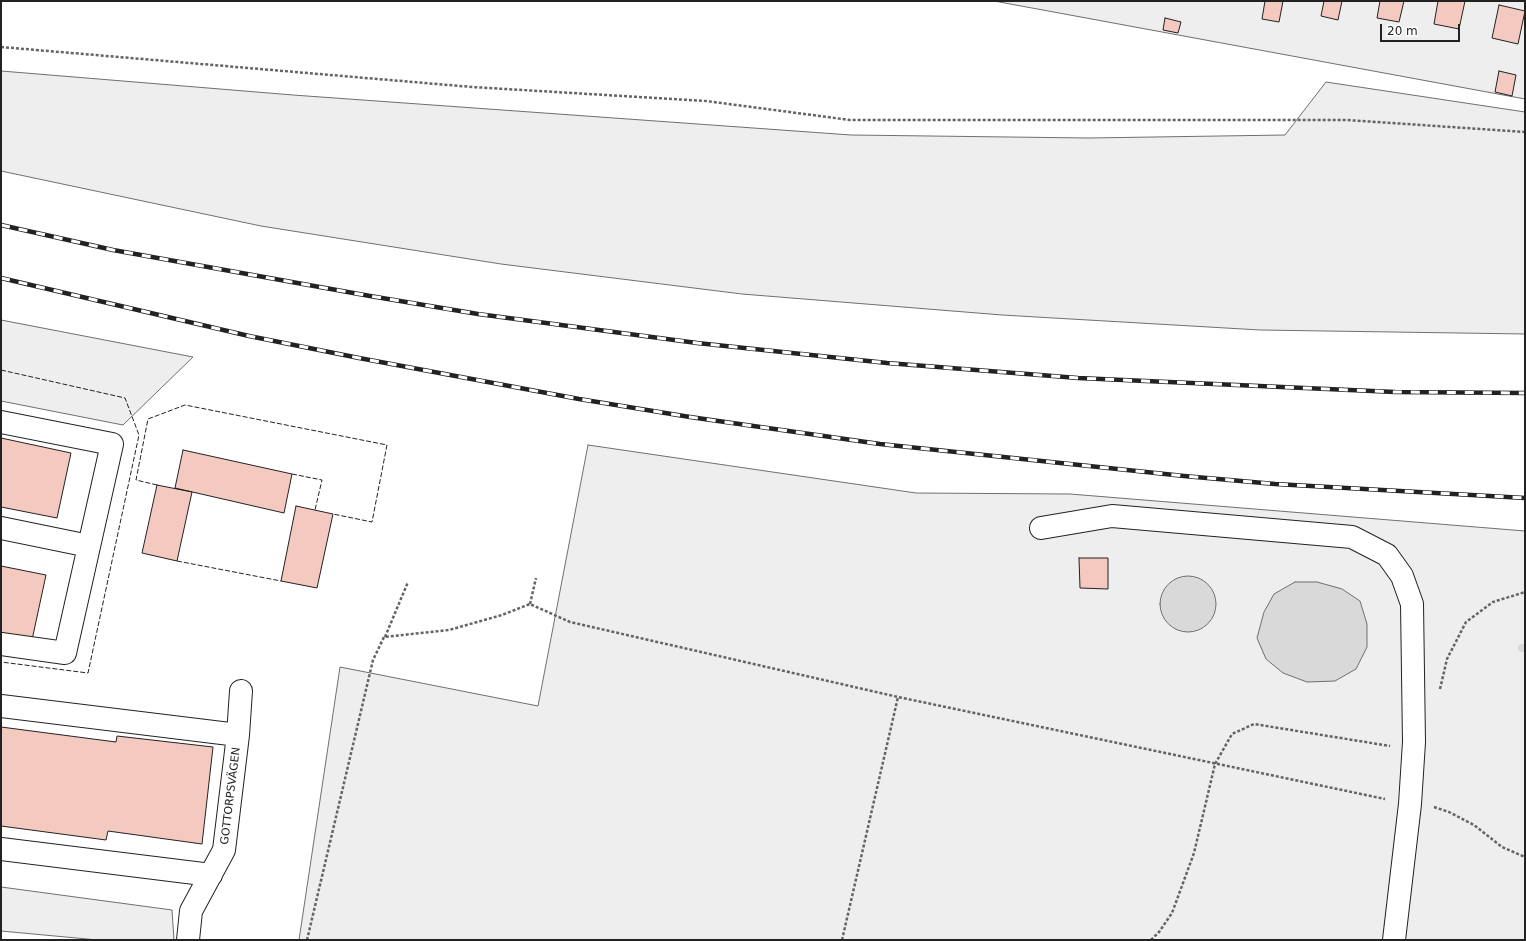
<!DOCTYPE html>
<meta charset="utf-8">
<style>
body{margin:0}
#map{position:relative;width:1526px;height:941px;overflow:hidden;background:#fff;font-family:"DejaVu Sans",sans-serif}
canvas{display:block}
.frame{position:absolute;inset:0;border:2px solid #222;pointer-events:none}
.scale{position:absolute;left:1380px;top:24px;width:80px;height:18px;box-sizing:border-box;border:2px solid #222;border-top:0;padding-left:5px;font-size:12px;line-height:14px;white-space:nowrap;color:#222;-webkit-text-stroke:3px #fff;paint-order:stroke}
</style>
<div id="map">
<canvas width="1526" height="941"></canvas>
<div class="frame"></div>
<div class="scale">20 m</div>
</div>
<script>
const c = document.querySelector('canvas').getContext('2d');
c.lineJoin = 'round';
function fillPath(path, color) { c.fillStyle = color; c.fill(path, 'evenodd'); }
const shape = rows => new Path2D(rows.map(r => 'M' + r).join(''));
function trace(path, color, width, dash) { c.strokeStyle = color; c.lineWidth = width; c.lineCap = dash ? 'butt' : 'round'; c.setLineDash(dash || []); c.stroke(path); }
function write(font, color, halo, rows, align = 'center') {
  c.font = font + ' "DejaVu Sans",sans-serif'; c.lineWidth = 3; c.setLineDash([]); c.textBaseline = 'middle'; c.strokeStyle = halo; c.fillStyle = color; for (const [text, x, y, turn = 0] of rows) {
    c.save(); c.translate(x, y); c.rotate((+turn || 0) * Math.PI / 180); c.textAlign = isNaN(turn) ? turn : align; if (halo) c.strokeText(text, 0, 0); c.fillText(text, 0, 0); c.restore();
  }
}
const green = shape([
 [994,1,1525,1,1525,99,994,1],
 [1,71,293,95,851,135,1088,138,1285,135,1326,82,1525,112,1525,334,1260,330,1002,315,742,294,501,264,261,226,1,171,1,71],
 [1,320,193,357,123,425,1,401,1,320],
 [588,445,916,493,1070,494,1525,531,1525,940,299,940,340,667,538,706,588,445],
 [1,887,172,910,174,940,98,940,1,931,1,887]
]);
const water = shape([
 '1160 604a28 28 0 1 1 56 0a28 28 0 1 1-56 0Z',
 [1295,582,1317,582,1342,589,1360,601,1367,624,1367,647,1356,669,1335,681,1307,682,1283,673,1266,659,1257,638,1264,612,1274,594,1295,582]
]);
const stream = shape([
 [1522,648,1525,648]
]);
const building = shape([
 [1265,1,1283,1,1279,22,1262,19,1265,1],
 [1324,1,1342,1,1338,20,1321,16,1324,1],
 [1380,1,1404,1,1399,22,1377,18,1380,1],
 [1438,1,1465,1,1459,29,1434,24,1438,1],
 [1499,5,1525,11,1518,44,1492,38,1499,5],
 [1165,18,1181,22,1178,33,1163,30,1165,18],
 [1499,71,1516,75,1512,96,1495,92,1499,71],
 [1,438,71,453,57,518,1,507,1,438],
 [183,450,292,474,284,513,175,488,183,450],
 [157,485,192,492,177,561,142,553,157,485],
 [296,506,333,514,317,588,281,581,296,506],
 [1079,558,1108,558,1108,589,1080,588,1079,558],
 [1,566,46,575,32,640,1,634,1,566],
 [1,727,116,742,117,736,213,747,202,844,108,831,106,840,1,826,1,727]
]);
const path = shape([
 [1,47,472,87,706,101,850,120,1347,120,1525,132],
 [530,604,536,578],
 [385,637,408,582],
 [1440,689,1447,659,1466,622,1493,602,1525,592],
 [1434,807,1449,812,1474,825,1502,847,1525,857],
 [307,940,373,660,384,637,449,630,502,615,530,604,570,622,898,697,1385,799],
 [842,940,898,697],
 [1151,940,1159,932,1172,913,1194,853,1215,764,1232,734,1254,724,1390,746]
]);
const minor = shape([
 [1,422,112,444,65,653,1,644],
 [1,528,89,546],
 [1041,528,1112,516,1352,537,1387,555,1402,576,1412,604,1414,742,1410,804,1394,940],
 [1,706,238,735],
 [1,849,211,875],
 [188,940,191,911,224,850,238,735,241,691]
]);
const rail = shape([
 [1,225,113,250,370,296,478,314,697,343,887,363,1078,378,1395,392,1525,393],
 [1,278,249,336,359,358,579,399,690,417,880,444,1184,476,1275,484,1525,498]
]);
const fence = shape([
 [1,370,125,398,139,435,88,673,1,662],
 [292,474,322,480,315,510],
 [157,485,136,480,148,419,185,405,387,445,372,522,333,514],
 [177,561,281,581]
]);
const streetNames = [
 ["GOTTORPSVÄGEN",231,796,-83]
];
fillPath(green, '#eee');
trace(green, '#6f6f6f', 1);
fillPath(water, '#d9d9d9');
trace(water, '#6f6f6f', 1);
trace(stream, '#d9d9d9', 8);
fillPath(building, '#f3c9c0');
trace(building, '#222', 1);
trace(minor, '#222', 24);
trace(path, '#646464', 2.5, [3, 2]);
trace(minor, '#fff', 22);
trace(rail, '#222', 4.5);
trace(rail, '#fff', 3, [9]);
trace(fence, '#222', 1, [5, 2]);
write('11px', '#222', '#fff', streetNames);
</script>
